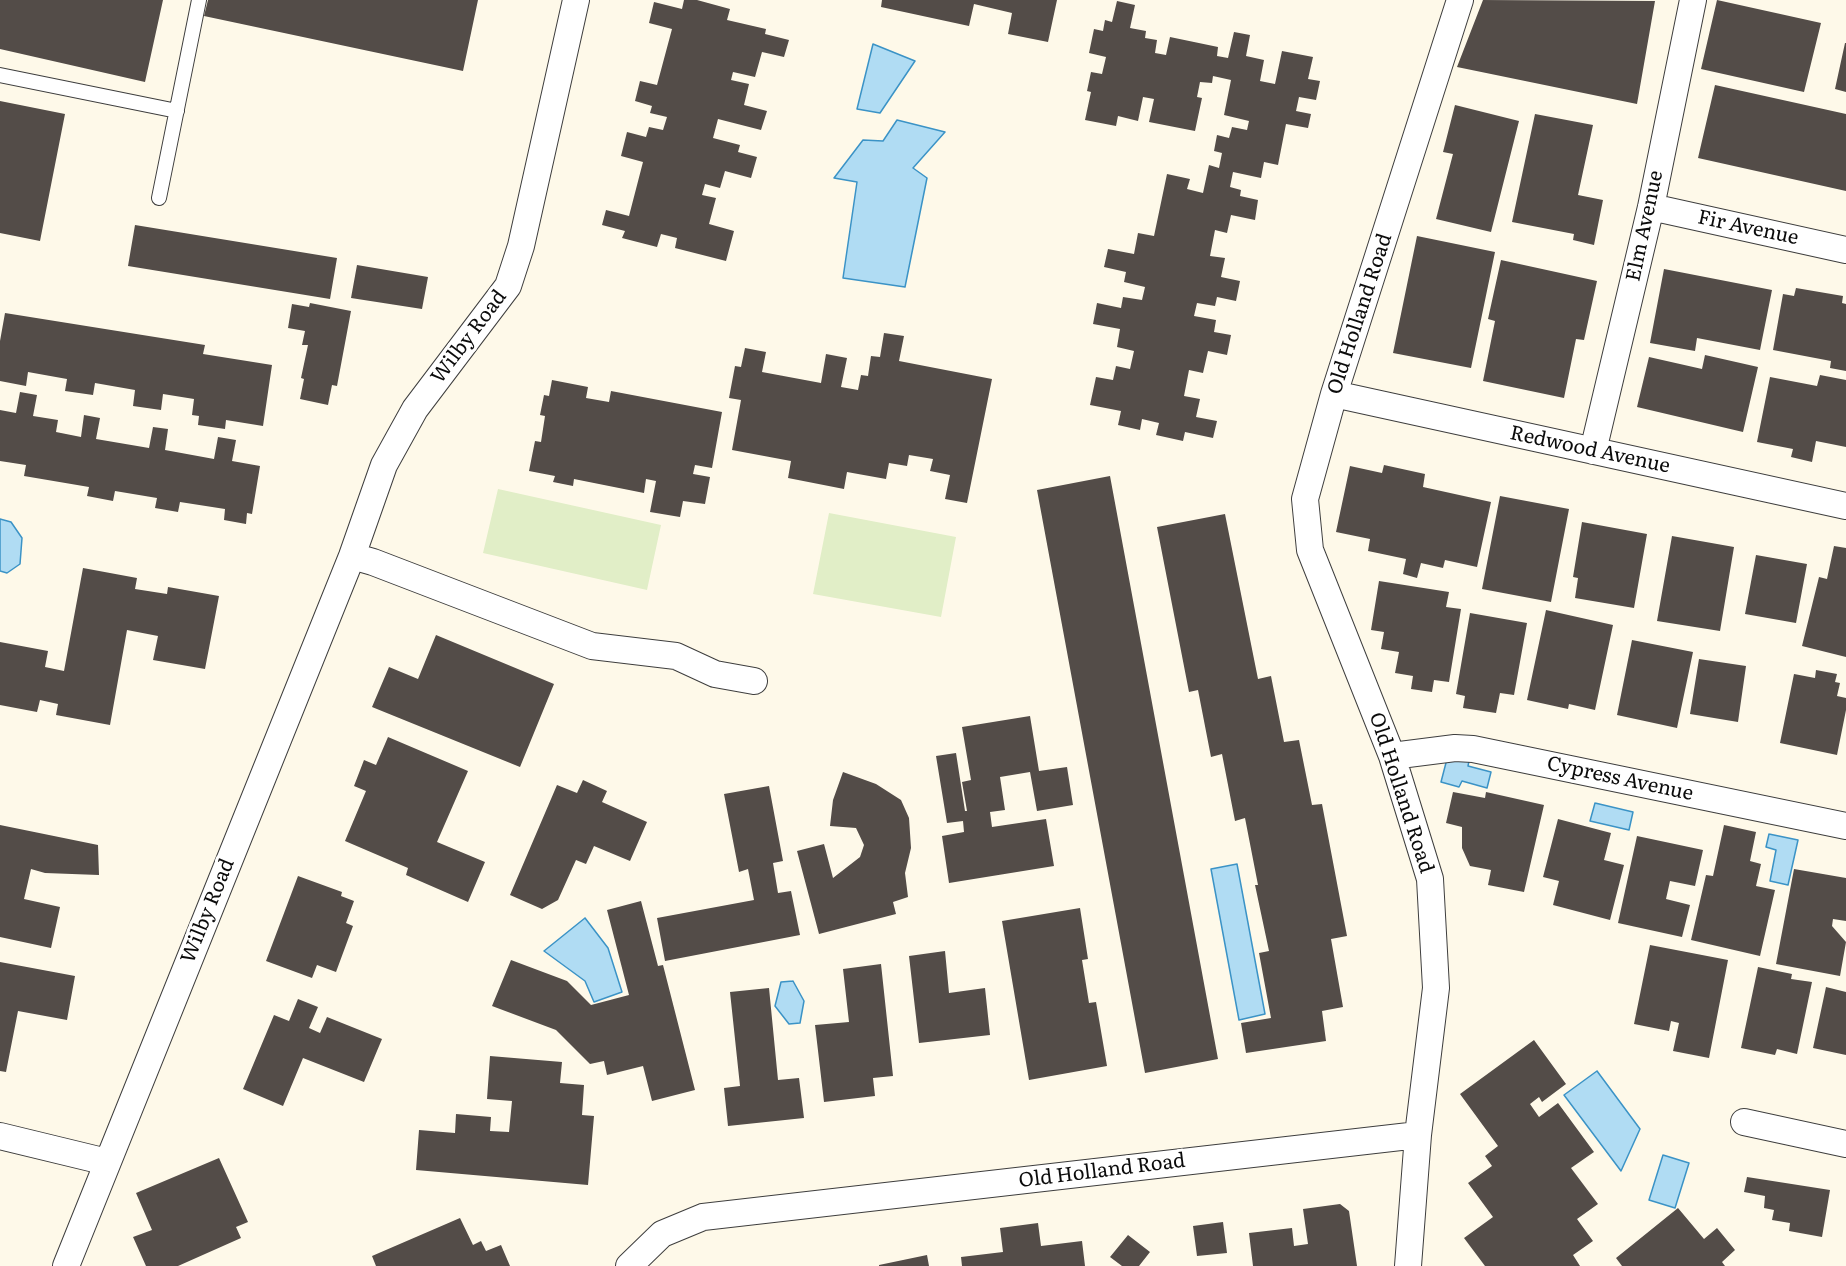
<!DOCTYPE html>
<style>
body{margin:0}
canvas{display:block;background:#fef9e9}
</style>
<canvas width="1846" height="1266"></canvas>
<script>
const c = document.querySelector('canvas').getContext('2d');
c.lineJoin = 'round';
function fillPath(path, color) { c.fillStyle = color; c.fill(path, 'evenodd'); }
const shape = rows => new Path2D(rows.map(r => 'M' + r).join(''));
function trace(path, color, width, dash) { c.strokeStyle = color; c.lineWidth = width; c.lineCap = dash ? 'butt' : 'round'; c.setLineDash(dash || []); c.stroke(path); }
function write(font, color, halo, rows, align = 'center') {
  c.font = font + ' Literata,serif'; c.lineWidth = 6; c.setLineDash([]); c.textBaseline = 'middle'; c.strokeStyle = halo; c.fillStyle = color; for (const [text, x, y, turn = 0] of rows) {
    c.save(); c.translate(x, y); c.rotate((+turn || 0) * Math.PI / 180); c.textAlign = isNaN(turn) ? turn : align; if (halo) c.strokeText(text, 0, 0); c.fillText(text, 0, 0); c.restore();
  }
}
const pitch = shape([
 [498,489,661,525,647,590,483,553],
 [829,513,956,537,941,617,813,594]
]);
const water = shape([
 [873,44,915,61,880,113,857,109,873,44],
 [897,120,945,132,913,168,927,178,905,287,843,278,857,182,834,178,863,140,883,141,897,120],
 [0,519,11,522,22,538,20,564,7,573,0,571,0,519],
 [1448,755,1469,761,1468,766,1491,772,1487,788,1462,781,1459,787,1441,782,1448,755],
 [1595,803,1633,812,1629,830,1590,821,1595,803],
 [1769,834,1798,840,1788,885,1770,881,1776,850,1766,847,1769,834],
 [1237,864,1265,1014,1239,1020,1211,869,1237,864],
 [585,918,608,948,622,992,594,1002,585,981,544,951,585,918],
 [793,981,804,1001,800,1023,789,1024,775,1006,781,982,793,981],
 [1597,1071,1640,1129,1621,1171,1564,1095,1597,1071],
 [1663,1155,1689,1163,1675,1208,1649,1200,1663,1155]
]);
const building = shape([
 [0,0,163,0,145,82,0,49],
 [208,0,478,0,463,71,204,16],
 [684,0,697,0,730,9,727,20,766,29,765,34,789,40,784,57,762,52,755,77,733,72,731,80,749,84,744,105,767,111,761,130,718,119,713,138,740,145,738,152,757,157,751,178,725,171,720,188,705,184,702,195,716,198,709,224,734,231,726,261,675,248,677,238,661,234,657,247,622,238,625,231,602,225,606,210,629,216,643,162,621,156,627,132,646,137,649,127,663,130,667,117,650,113,652,106,635,101,640,81,657,85,672,29,649,23,654,2,682,9],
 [882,0,1057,0,1048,42,1008,34,1012,13,974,4,969,26,881,7],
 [1483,0,1655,1,1637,104,1457,67],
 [1717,0,1821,23,1804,92,1701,69],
 [1117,1,1135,5,1130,28,1146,31,1145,38,1157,40,1155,53,1166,55,1170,37,1218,47,1217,56,1228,58,1234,32,1250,35,1246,56,1264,60,1260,81,1275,84,1282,51,1313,57,1308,79,1320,81,1316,100,1299,97,1296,111,1311,114,1308,128,1286,124,1278,165,1264,162,1261,178,1233,172,1230,187,1241,190,1240,196,1258,200,1255,220,1231,215,1227,233,1215,230,1210,256,1225,258,1221,277,1240,281,1236,301,1217,297,1215,306,1197,303,1194,316,1216,320,1214,332,1231,335,1227,355,1208,351,1203,373,1189,370,1184,396,1200,399,1196,417,1217,421,1213,438,1185,432,1183,441,1156,435,1159,423,1142,419,1140,430,1118,425,1121,411,1090,405,1096,377,1113,380,1116,366,1130,369,1134,351,1117,347,1120,329,1093,324,1097,303,1121,308,1123,297,1142,300,1145,287,1124,282,1126,272,1104,267,1108,249,1134,254,1138,233,1154,236,1167,174,1190,179,1187,189,1203,193,1209,165,1219,168,1222,153,1214,151,1217,135,1229,138,1232,127,1247,130,1249,121,1224,115,1231,80,1213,76,1212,83,1200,82,1197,97,1202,98,1195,131,1149,122,1154,99,1143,97,1138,121,1118,116,1116,126,1085,120,1091,92,1087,91,1091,72,1102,74,1106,57,1089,53,1094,29,1103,31,1105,20,1112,22],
 [1845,43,1846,43,1846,92,1835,89],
 [1715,85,1846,114,1846,191,1698,158],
 [0,101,65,114,40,241,0,233],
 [1455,105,1519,121,1491,232,1436,219,1453,154,1443,152],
 [1535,114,1593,125,1578,195,1603,200,1594,245,1573,240,1574,234,1512,222],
 [135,225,337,258,330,299,128,266],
 [1417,236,1495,252,1471,368,1393,353],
 [1501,260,1597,281,1584,340,1576,339,1564,398,1483,381,1495,321,1488,319],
 [357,265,428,277,422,309,351,298],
 [1664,269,1772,290,1760,350,1697,338,1695,351,1650,343],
 [1796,288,1843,296,1842,303,1846,304,1846,371,1830,368,1831,361,1773,350,1783,294,1794,296],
 [310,303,351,311,337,386,332,385,328,405,300,399,304,379,301,378,308,345,302,345,305,331,288,328,292,304,309,307],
 [5,313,205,345,203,354,272,365,263,426,226,420,225,429,198,425,199,416,192,415,194,399,163,394,161,410,133,406,135,390,95,383,93,395,65,391,67,379,28,372,26,386,0,381,0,341],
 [884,333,904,336,899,361,992,379,967,503,945,499,950,475,930,471,933,459,909,455,907,466,889,463,886,479,847,472,844,489,788,478,791,461,732,450,741,400,729,398,735,366,741,367,745,348,766,352,762,372,821,383,826,354,847,358,841,387,858,390,861,375,868,376,871,356,880,357],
 [1705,355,1758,367,1743,432,1637,407,1649,357,1702,369],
 [1820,375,1846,380,1846,447,1816,441,1812,462,1791,457,1793,449,1757,442,1770,377,1817,386],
 [552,380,588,387,586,398,609,402,611,391,722,412,712,468,695,465,693,474,710,477,705,504,683,501,680,517,650,512,656,481,646,479,644,493,574,479,573,486,553,482,555,476,529,471,535,441,541,442,545,416,540,415,544,395,549,396],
 [20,392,37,395,33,416,58,420,56,432,81,437,84,415,100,418,96,439,149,448,153,427,168,429,165,450,214,459,218,437,236,440,232,461,260,466,252,514,247,513,246,524,224,520,225,509,180,502,178,512,155,508,157,498,115,491,113,501,87,496,89,487,24,476,26,465,0,461,0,410,16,413],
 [1384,465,1425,474,1423,487,1491,502,1477,567,1445,560,1443,568,1421,563,1417,578,1403,574,1406,559,1368,551,1370,539,1336,532,1350,466,1382,473],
 [1110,476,1218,1059,1145,1073,1037,490],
 [1500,496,1569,509,1551,602,1482,589],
 [1225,514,1258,679,1271,676,1284,742,1299,740,1312,805,1322,804,1347,936,1331,939,1343,1007,1322,1011,1326,1041,1246,1053,1241,1023,1271,1018,1259,953,1269,951,1255,885,1258,885,1245,818,1235,821,1222,754,1211,757,1198,690,1189,692,1157,527],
 [1582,522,1647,534,1634,608,1575,598,1578,578,1573,577],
 [1672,536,1734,547,1720,631,1657,621],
 [1834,546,1846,548,1846,657,1802,646,1819,577,1827,579],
 [1756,555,1807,564,1796,623,1745,614],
 [83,568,137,578,135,589,167,594,168,587,219,596,205,669,153,660,158,636,127,630,110,725,56,715,58,704,40,700,37,712,0,705,0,642,48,651,45,667,64,671],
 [1379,581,1449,592,1446,607,1461,609,1449,682,1434,680,1432,692,1411,689,1413,676,1395,673,1399,652,1381,649,1384,632,1371,630],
 [1546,610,1613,625,1595,710,1569,704,1568,709,1527,700],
 [1470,613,1527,623,1514,695,1500,693,1496,713,1463,708,1465,696,1456,694],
 [436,635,554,684,520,767,372,707,389,667,418,679],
 [1632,640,1693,652,1677,728,1617,715],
 [1699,659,1746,666,1738,722,1690,714],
 [1816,670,1837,674,1835,682,1840,683,1837,696,1846,698,1846,710,1837,755,1780,743,1794,674,1815,678],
 [1030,716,1039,771,1067,767,1073,805,1037,811,1030,772,1000,777,1005,810,990,812,992,827,1046,819,1054,866,949,883,942,836,964,832,963,821,947,823,936,756,956,753,965,811,967,811,962,782,971,780,962,727],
 [388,737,468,771,437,842,485,862,468,902,406,875,408,868,345,841,366,791,354,786,364,760,376,765],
 [843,772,876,784,901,800,909,818,911,848,905,873,908,897,893,902,896,914,819,934,797,851,824,844,833,878,860,857,864,845,856,828,830,826,833,800],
 [583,780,607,791,602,802,647,822,630,861,594,846,586,864,576,860,558,900,542,909,510,895,557,785,577,793],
 [769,786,783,861,773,863,778,893,791,891,800,935,665,961,657,918,754,900,748,869,739,872,724,794],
 [1453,792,1485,798,1486,792,1544,805,1524,892,1488,885,1491,870,1470,866,1462,848,1462,827,1446,823],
 [1558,819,1611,833,1604,860,1624,865,1610,920,1553,905,1559,881,1543,877],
 [0,825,98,845,99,875,45,873,31,869,24,899,60,907,51,948,0,937],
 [1724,825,1756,832,1750,861,1761,864,1756,886,1775,890,1760,956,1691,940,1706,875,1713,876],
 [1637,836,1703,850,1695,886,1670,881,1666,899,1690,905,1682,937,1618,923],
 [1794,869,1846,878,1846,921,1833,919,1832,926,1846,942,1840,976,1776,964],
 [298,876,342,892,341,896,354,901,346,923,353,926,336,972,317,965,312,978,266,961],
 [641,901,658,966,663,965,695,1090,652,1101,643,1066,607,1075,604,1061,590,1064,556,1030,492,1006,511,960,567,981,591,1005,629,995,607,910],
 [1080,908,1088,959,1082,960,1089,1003,1096,1002,1107,1066,1029,1080,1002,921],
 [1650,945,1728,960,1709,1058,1673,1051,1679,1023,1671,1021,1669,1031,1634,1024],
 [945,951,949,993,985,988,990,1035,919,1043,909,956],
 [0,962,75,976,67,1020,18,1011,6,1072,0,1071],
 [881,964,893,1076,873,1078,875,1096,824,1102,815,1025,849,1022,843,969],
 [1758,967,1792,974,1791,979,1812,982,1797,1054,1777,1049,1775,1055,1741,1048],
 [1826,987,1846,992,1846,1055,1813,1048],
 [769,988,778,1080,799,1078,804,1118,728,1126,724,1088,740,1086,730,992],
 [298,999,318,1007,309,1028,320,1033,327,1017,382,1039,364,1082,303,1058,283,1106,243,1089,274,1015,289,1021],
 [1534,1040,1566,1084,1542,1102,1539,1097,1530,1104,1539,1117,1558,1103,1594,1152,1571,1168,1598,1204,1577,1219,1593,1241,1573,1255,1580,1266,1485,1266,1464,1238,1493,1217,1468,1183,1492,1166,1485,1156,1498,1146,1460,1094],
 [490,1056,562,1062,560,1083,584,1085,582,1115,594,1116,588,1185,416,1170,419,1130,455,1133,456,1114,491,1117,490,1131,509,1132,512,1101,487,1099],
 [219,1158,248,1222,236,1227,241,1238,178,1266,146,1266,133,1237,152,1230,136,1193],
 [1747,1177,1830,1190,1822,1237,1789,1231,1790,1223,1772,1220,1774,1210,1764,1208,1765,1196,1744,1192],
 [1340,1204,1349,1211,1357,1266,1253,1266,1249,1233,1292,1228,1294,1246,1308,1244,1303,1209],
 [1678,1208,1704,1239,1717,1228,1735,1250,1722,1262,1725,1266,1622,1266,1616,1258],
 [460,1218,473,1245,481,1241,486,1251,501,1245,510,1266,376,1266,372,1256],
 [1223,1222,1227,1253,1197,1256,1193,1226],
 [1038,1223,1041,1246,1082,1241,1085,1266,962,1266,961,1257,1003,1252,1000,1228],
 [1128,1235,1150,1252,1139,1266,1122,1266,1110,1257],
 [927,1255,929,1266,879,1266,879,1265]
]);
const lane = shape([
 [0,75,177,111],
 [159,198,199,0]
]);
const street = shape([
 [1651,207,1846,250],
 [1334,394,1846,506],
 [1593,451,1651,207,1693,0],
 [352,556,373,562,592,646,676,656,715,674,754,681],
 [1392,756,1455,748,1473,749,1846,826],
 [1744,1122,1846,1144],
 [0,1136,107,1162],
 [66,1266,352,556,384,465,415,409,508,286,521,246,576,0],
 [629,1266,662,1234,703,1217,1418,1135],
 [1408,1266,1418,1135,1436,988,1430,879,1392,756,1310,550,1305,499,1334,394,1460,0]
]);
const streetNames = [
 ["Elm Avenue",1645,226,-78],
 ["Fir Avenue",1748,228,12],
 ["Old Holland Road",1360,314,-72],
 ["Wilby Road",469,337,-53],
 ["Redwood Avenue",1590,450,12],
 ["Cypress Avenue",1620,779,12],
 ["Old Holland Road",1401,793,72],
 ["Wilby Road",208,911,-68],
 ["Old Holland Road",1102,1171,-7]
];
fillPath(pitch, '#e1eec7');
fillPath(water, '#b0dcf3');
trace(water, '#3b93c6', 1.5);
fillPath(building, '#534c48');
trace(lane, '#3e3e3e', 16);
trace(street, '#3e3e3e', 28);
trace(lane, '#fff', 14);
trace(street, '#fff', 26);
write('20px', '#0b0b0b', '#fff', streetNames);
</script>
